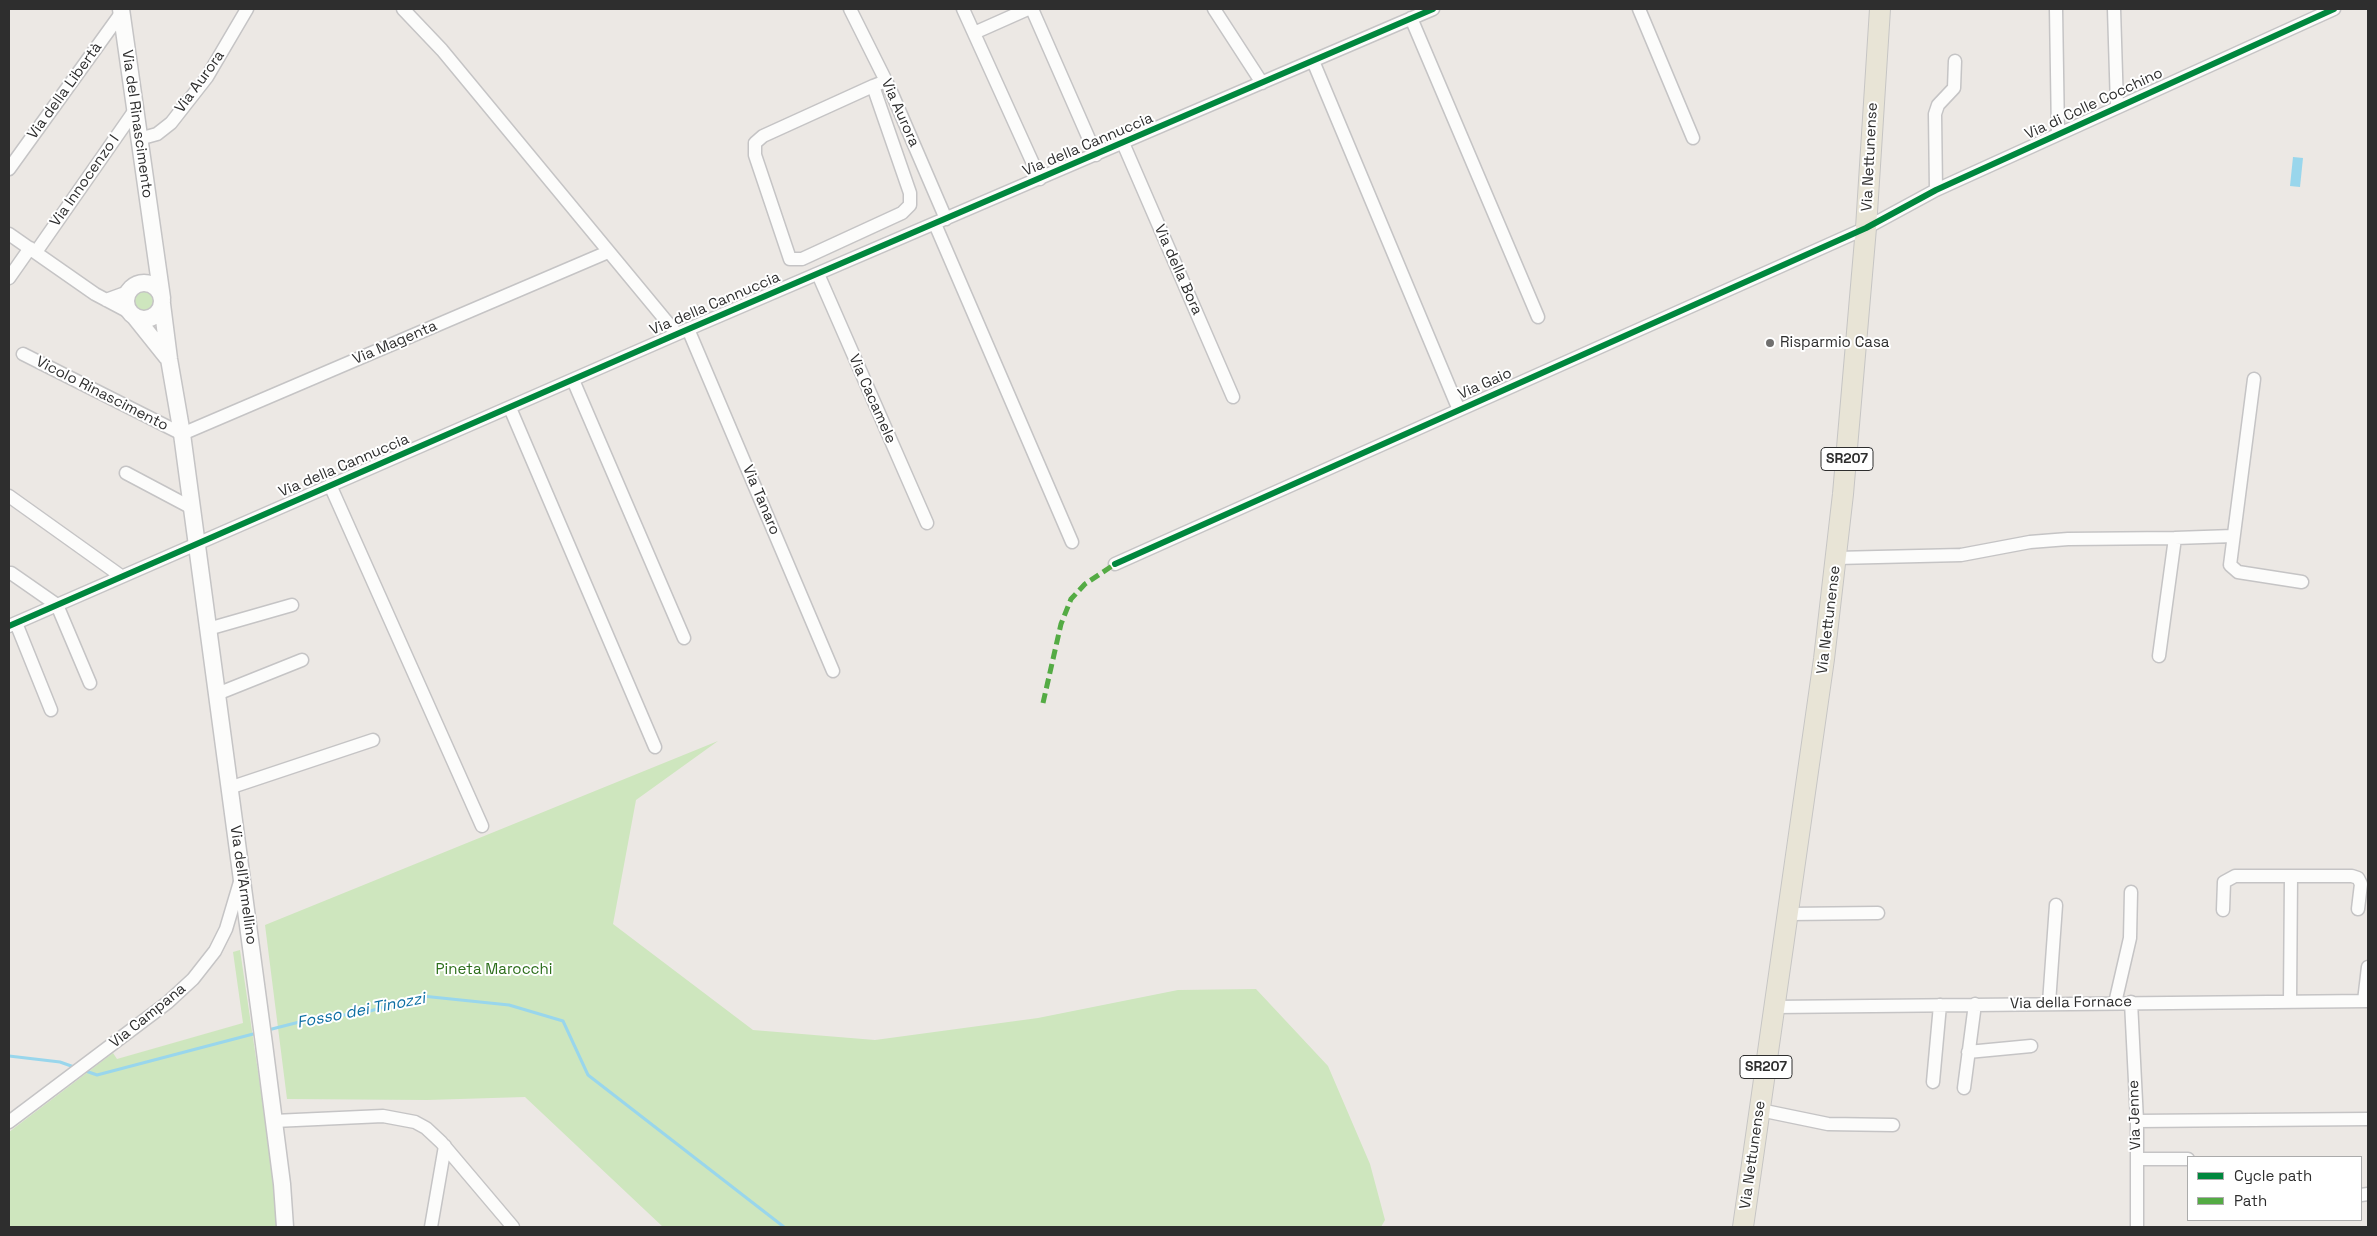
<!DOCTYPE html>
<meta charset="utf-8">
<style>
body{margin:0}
#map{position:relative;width:2377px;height:1236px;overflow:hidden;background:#ece8e4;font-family:"Space Grotesk",sans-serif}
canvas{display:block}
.frame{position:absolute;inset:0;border:10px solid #2e2e2e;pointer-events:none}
.legend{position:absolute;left:2187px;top:1156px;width:175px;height:65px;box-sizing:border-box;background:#fff;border:1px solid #ababab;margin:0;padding:6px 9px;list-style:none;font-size:15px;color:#2e2e2e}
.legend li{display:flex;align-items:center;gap:10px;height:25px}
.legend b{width:25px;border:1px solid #ababab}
</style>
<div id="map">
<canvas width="2377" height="1236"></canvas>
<div class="frame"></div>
<ul class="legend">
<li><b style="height:6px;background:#00873e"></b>Cycle path</li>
<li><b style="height:6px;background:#54ab44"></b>Path</li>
</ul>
</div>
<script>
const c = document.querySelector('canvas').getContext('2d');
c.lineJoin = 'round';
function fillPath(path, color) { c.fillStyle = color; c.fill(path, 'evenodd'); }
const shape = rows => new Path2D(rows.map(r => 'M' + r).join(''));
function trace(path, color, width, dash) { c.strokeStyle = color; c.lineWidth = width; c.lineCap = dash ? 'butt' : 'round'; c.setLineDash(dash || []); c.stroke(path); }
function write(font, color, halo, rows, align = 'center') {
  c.font = font + ' "Space Grotesk",sans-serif'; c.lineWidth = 4; c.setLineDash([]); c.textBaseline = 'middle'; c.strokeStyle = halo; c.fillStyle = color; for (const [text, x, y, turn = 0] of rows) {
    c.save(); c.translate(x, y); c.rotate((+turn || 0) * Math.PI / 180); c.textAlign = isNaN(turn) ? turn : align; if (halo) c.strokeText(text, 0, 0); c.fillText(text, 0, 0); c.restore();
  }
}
const green = shape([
 '133 302a11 11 0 1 1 22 0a11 11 0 1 1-22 0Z',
 [718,741,636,800,613,924,753,1030,875,1040,1038,1018,1178,990,1256,989,1328,1066,1370,1164,1385,1220,1381,1227,663,1227,525,1097,427,1100,287,1099,265,925],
 [240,950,281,1227,9,1227,9,1132,113,1053,117,1059,243,1023,233,952]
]);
const water = shape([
 [2293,157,2303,158,2300,187,2290,186]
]);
const stream = shape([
 [268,1030,315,1018,363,1013,422,996,509,1005,563,1021,588,1075,784,1227],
 [9,1056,60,1062,74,1067],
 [83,1070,97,1075,257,1033]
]);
const minor = shape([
 [403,9,442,50,677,334],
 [850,9,890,89,946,219],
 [963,9,1040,179],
 [1032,9,1096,155],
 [1214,9,1262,83],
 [1639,9,1693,138],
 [2056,9,2058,134],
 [2114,9,2117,107],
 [1411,18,1538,317],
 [974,33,1028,9],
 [1313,61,1459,410],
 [873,86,910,193,910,205,902,213,802,259,790,259,755,155,755,143,763,136,873,86,886,81],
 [139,139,157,134,171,123,207,77,247,9],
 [1123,143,1233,397],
 [9,169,122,12],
 [1936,190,1935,114,1938,105,1954,88,1955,61],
 [935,224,1072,542],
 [9,234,95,294,129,312],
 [36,252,135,110],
 [818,274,927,523],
 [9,278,30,248],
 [106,300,128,292],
 [688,329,833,671],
 [23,354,182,434,608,252],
 [2254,379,2230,565,2238,572,2302,582],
 [573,380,684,638],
 [510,408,655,747],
 [126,473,192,508],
 [330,485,482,826],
 [9,496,121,576],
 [1836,558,1961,555,2030,542,2068,539,2175,538],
 [1115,564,1866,228,1936,190,2334,9],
 [11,573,57,605,90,683],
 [16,623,51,710],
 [9,626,677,334,1433,9],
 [208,629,292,605],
 [2159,656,2175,538,2233,536],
 [217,694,302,660],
 [229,788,373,740],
 [2223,910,2224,882,2235,876,2352,876,2358,878,2361,884,2358,909],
 [1788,914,1878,913],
 [2290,1001,2291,876],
 [2364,1001,2368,967],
 [2131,1002,2137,1121,2137,1227],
 [2049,1003,2056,905],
 [2115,1003,2130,938,2131,892],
 [1774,1007,2368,1001],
 [1968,1052,2031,1046],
 [1933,1082,1940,1005],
 [1964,1088,1975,1004],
 [1760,1110,1828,1124,1893,1125],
 [274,1121,383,1116,415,1122,426,1128,441,1142,513,1227],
 [2137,1121,2368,1119],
 [9,1122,167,1003,193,979,215,951,226,929,240,882],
 [2137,1159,2188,1159],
 [2361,1195,2368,1194],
 [431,1227,445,1146]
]);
const tertiary = shape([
 [121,9,162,298],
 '126 301a18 18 0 1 1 36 0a18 18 0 1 1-36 0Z',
 [162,304,169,359,182,434,264,1044,282,1184,285,1227],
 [135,317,167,357]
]);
const primary = shape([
 [1743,1227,1824,659,1843,494,1866,228,1880,9]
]);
const quiet = shape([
 [1043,703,1061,624,1071,599,1085,584,1115,564]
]);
const cycleway = shape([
 [1115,564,1866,228,1936,190,2334,9],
 [9,626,677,334,1433,9]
]);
const markers = [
 [1770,343,5,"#706f6e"]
];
const shields = [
 [1847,459,52],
 [1766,1067,52]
];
const shieldNames = [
 ["SR207",1847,459],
 ["SR207",1766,1067]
];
const streetNames = [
 ["Via Aurora",200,82,-54],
 ["Via della Libertà",65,91,-54],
 ["Via di Colle Cocchino",2094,104,-25],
 ["Via Aurora",900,113,66],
 ["Via del Rinascimento",137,124,82],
 ["Via della Cannuccia",1088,145,-23],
 ["Via Nettunense",1870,157,-87],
 ["Via Innocenzo I",85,181,-55],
 ["Via della Bora",1178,270,66],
 ["Via della Cannuccia",715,304,-23],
 ["Via Magenta",395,343,-23],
 ["Via Gaio",1485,384,-24],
 ["Vicolo Rinascimento",102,394,27],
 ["Via Cacamele",872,399,66],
 ["Via della Cannuccia",344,466,-23],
 ["Via Tanaro",761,500,67],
 ["Via Nettunense",1829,620,-83],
 ["Via dell'Armellino",243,885,82],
 ["Via della Fornace",2071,1003,-1],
 ["Via Campana",148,1016,-39],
 ["Via Jenne",2135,1115,-92],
 ["Via Nettunense",1753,1155,-82]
];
const poiNames = [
 ["Risparmio Casa",1780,343]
];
const parkNames = [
 ["Pineta Marocchi",494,970]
];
const waterNames = [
 ["Fosso dei Tinozzi",361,1011,-11]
];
fillPath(green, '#cee6be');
fillPath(water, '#99d6ec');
trace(stream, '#99d6ec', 3);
trace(minor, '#c5c4c5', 15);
trace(tertiary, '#c5c4c5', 19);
trace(primary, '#c6c5c4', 22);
trace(minor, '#fcfcfb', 12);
trace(tertiary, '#fcfcfb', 16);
trace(primary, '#e8e4d6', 20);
trace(quiet, '#54ab44', 5, [10, 5]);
trace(cycleway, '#00873e', 6);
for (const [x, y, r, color] of markers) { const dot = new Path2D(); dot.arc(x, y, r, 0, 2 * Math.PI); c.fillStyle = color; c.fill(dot); trace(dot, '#fff', 2); }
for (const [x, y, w] of shields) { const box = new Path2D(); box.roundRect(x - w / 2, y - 11.5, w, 23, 4); c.fillStyle = '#fff'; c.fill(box); trace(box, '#2e2e2e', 1); }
write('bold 14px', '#2e2e2e', null, shieldNames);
write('15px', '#2e2e2e', '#fff', streetNames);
write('15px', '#2e2e2e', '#fff', poiNames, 'left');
write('15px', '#2c6e1b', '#fff', parkNames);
write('italic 16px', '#0d6fa3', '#fff', waterNames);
</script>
